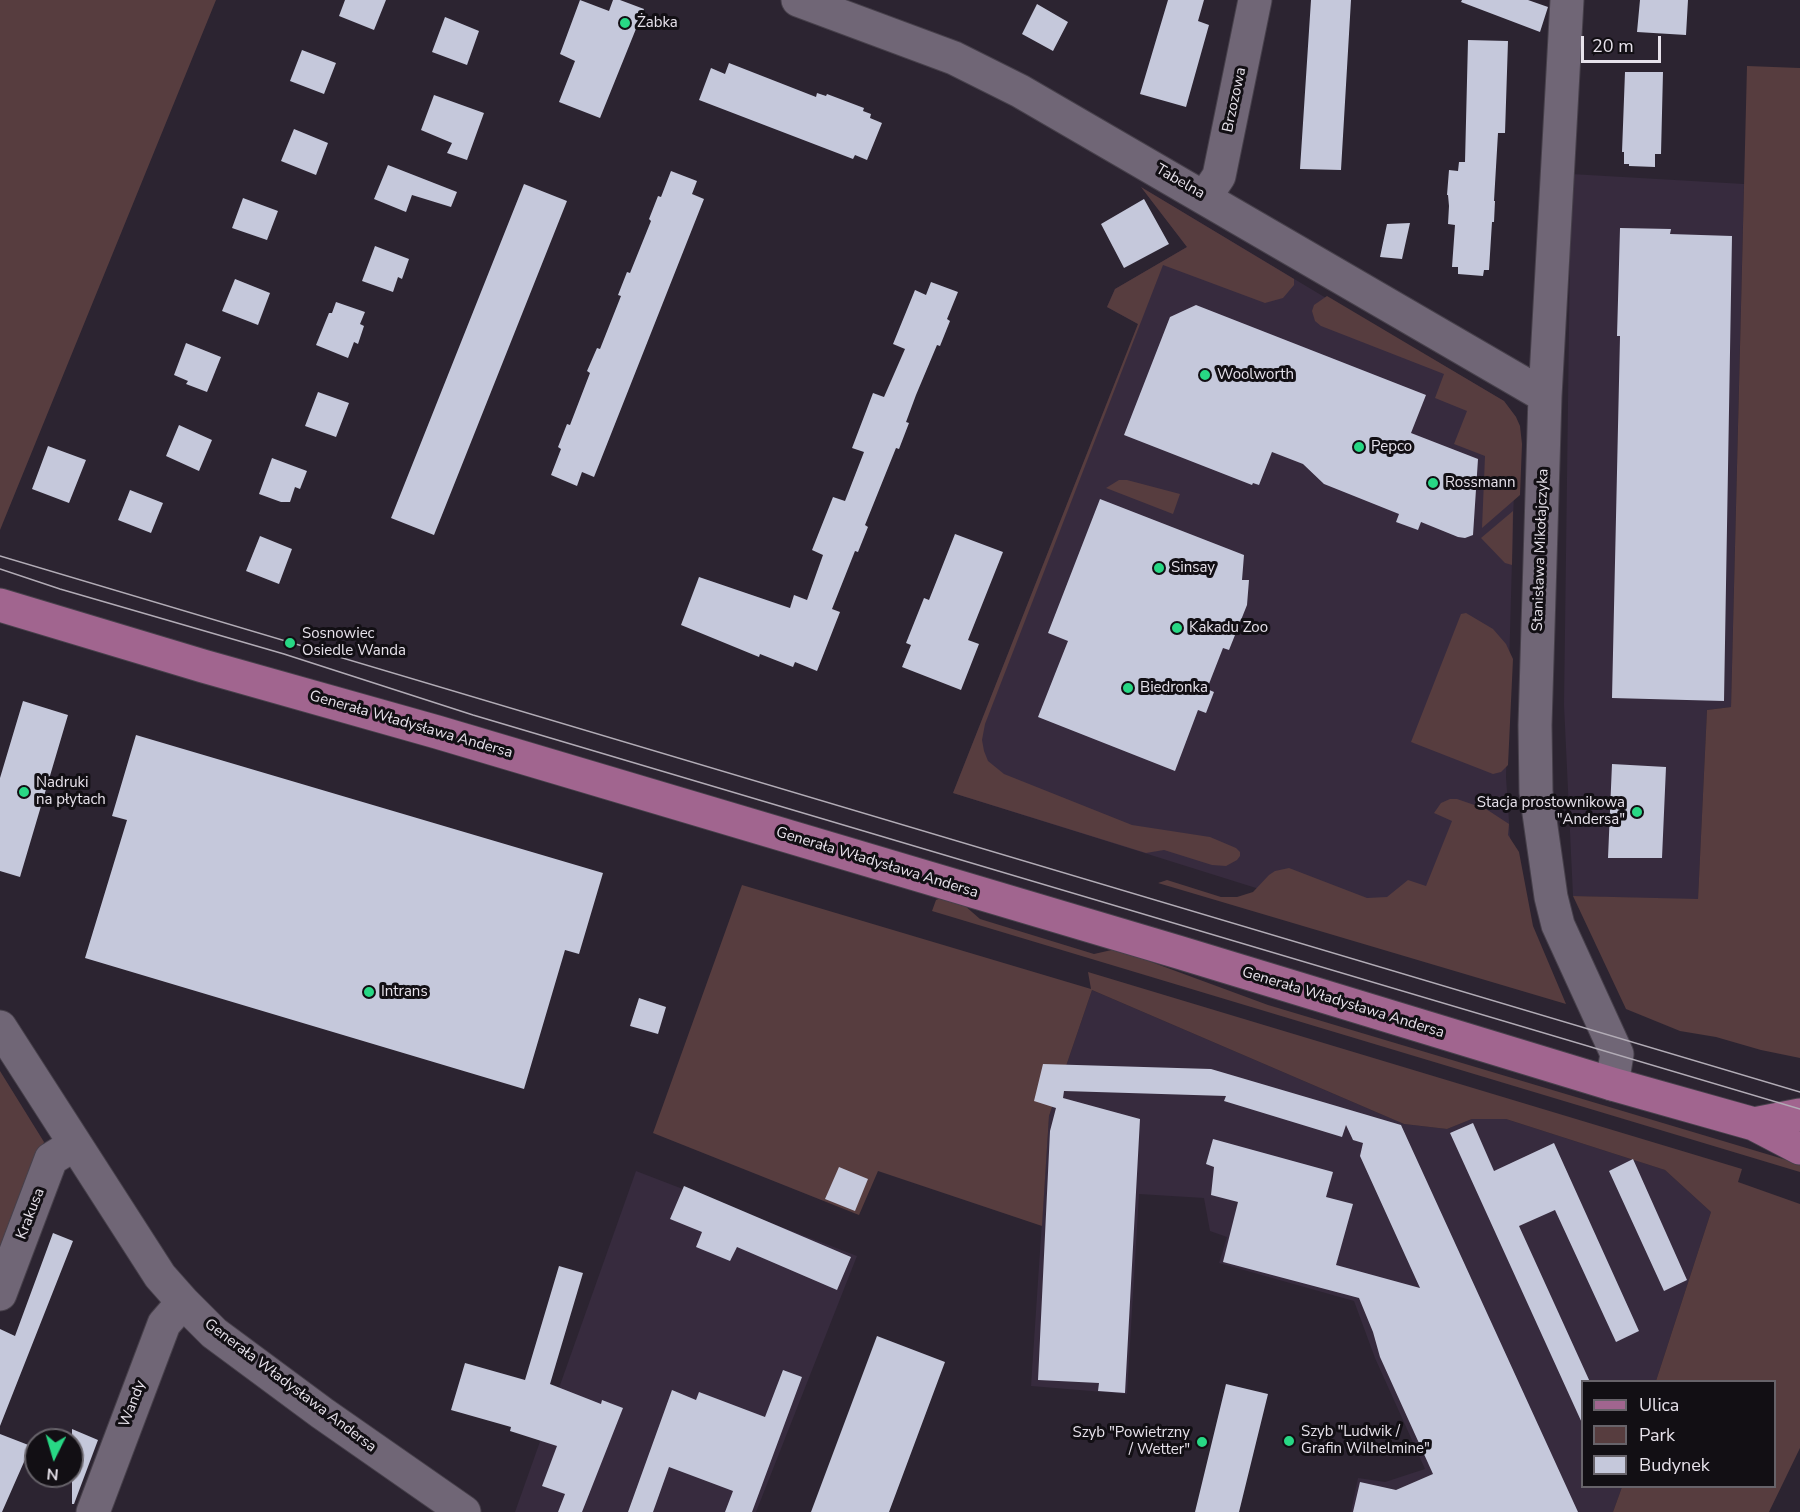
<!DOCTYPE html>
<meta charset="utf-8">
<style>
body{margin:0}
#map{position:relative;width:1800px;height:1512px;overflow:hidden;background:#2c2431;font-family:"Nunito Sans",sans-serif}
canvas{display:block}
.legend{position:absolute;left:1581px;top:1380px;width:195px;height:108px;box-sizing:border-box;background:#120f14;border:2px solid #67636a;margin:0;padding:8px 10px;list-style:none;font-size:18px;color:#e7e2eb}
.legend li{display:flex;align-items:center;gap:12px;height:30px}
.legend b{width:30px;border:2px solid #67636a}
.north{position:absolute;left:24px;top:1428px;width:60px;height:60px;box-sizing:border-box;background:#120f14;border:2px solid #67636a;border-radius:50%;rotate:185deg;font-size:16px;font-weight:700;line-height:24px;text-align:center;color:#e7e2eb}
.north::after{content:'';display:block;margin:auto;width:21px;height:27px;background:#28d885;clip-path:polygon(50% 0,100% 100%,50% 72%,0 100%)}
.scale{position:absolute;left:1581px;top:36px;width:80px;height:27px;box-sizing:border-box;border:3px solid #e7e2eb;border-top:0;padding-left:8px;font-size:18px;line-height:21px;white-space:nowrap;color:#e7e2eb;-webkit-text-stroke:4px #120f14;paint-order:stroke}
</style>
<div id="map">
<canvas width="1800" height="1512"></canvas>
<ul class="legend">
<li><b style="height:8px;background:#a1658f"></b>Ulica</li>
<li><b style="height:16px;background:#573d3f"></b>Park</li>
<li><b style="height:16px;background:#c5c8db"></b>Budynek</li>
</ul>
<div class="north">N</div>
<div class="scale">20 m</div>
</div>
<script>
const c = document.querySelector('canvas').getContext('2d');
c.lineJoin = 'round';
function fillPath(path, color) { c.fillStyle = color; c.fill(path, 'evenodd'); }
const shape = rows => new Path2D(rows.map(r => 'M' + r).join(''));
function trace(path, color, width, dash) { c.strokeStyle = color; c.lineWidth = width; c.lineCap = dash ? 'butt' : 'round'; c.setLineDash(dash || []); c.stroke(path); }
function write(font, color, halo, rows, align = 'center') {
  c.font = font + ' "Nunito Sans",sans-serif'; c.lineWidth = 6; c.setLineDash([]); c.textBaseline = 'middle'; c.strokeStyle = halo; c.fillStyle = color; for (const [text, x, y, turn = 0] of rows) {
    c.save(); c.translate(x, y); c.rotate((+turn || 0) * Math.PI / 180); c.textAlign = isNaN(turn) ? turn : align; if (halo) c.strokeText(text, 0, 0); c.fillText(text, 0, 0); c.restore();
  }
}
const built = shape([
 [1571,174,1744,184,1731,707,1707,710,1698,900,1573,896,1564,705],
 [1141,187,1411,349,1426,355,1504,401,1516,417,1506,777,1514,896,1536,982,1272,893,953,793,1138,324,1107,307,1115,289,1187,247],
 [1092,990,1404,1124,1447,1129,1472,1119,1506,1119,1665,1170,1711,1212,1656,1381,1582,1382,1582,1486,1622,1487,1613,1512,1351,1512,1358,1478,1385,1482,1425,1469,1375,1358,1354,1301,1219,1263,1227,1237,1210,1231,1204,1198,1139,1194,1127,1394,1031,1386,1049,1116],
 [636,1171,857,1256,756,1512,515,1512]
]);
const green = shape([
 [0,0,216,0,0,530],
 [1747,66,1800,68,1800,1058,1761,1050,1716,1037,1680,1031,1626,1009,1573,896,1698,899,1707,710,1731,707],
 [1141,187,1294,279,1294,285,1283,298,1265,303,1163,265,985,724,982,740,984,751,988,761,1004,774,1132,825,1210,837,1236,848,1240,852,1240,856,1237,860,1226,866,1212,865,1164,850,1146,853,953,793,1138,324,1107,307,1115,289,1187,247],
 [1327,296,1504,401,1516,417,1520,426,1522,444,1520,495,1482,528,1485,456,1454,444,1467,411,1435,398,1444,374,1321,326,1315,321,1312,311,1314,305],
 [1119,480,1127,480,1180,494,1173,514,1106,488],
 [1513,511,1512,565,1505,563,1481,538],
 [1466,613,1493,629,1506,644,1513,659,1508,765,1501,772,1493,774,1411,742,1461,614],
 [1450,799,1457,799,1486,809,1509,824,1508,835,1519,852,1533,926,1566,1004,1158,883,1167,880,1221,897,1237,897,1253,892,1269,875,1275,871,1289,868,1367,898,1387,897,1408,880,1426,886,1452,821,1434,813,1441,803],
 [742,885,1091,989,1088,972,1742,1169,1738,1182,1800,1204,1800,1448,1769,1512,1613,1512,1622,1487,1774,1486,1774,1382,1656,1381,1711,1212,1665,1170,1506,1119,1472,1119,1447,1129,1404,1124,1092,990,1049,1116,1042,1226,878,1171,859,1215,653,1133],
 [941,898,964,905,980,919,1094,954,1116,949,1268,1005,1800,1164,1800,1172,932,911,936,900],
 [0,1071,44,1142,0,1266]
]);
const building = shape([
 [345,0,386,0,374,30,339,16],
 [580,0,609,11,613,0,620,0,644,9,600,118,559,102,575,61,560,54],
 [1168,0,1204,0,1198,21,1209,25,1186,107,1140,94],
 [1311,0,1351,0,1341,170,1300,169],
 [1462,0,1528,0,1548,7,1540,32,1461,2],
 [1640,0,1688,0,1686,35,1637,32],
 [1037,4,1068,22,1053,51,1022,34],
 [445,17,479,31,467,65,432,52],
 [1468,40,1508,41,1505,133,1498,133,1494,201,1495,201,1494,222,1492,222,1489,270,1484,270,1483,276,1458,274,1458,267,1452,267,1455,225,1448,224,1449,206,1448,195,1447,195,1449,170,1458,171,1459,162,1465,162],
 [302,50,336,63,324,94,290,81],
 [729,63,816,97,817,93,826,96,827,94,864,108,863,111,871,114,870,118,882,123,867,160,855,155,853,159,699,100,711,68,725,74],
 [1625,72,1663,72,1661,154,1655,154,1655,167,1629,166,1629,164,1624,164,1624,152,1622,152],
 [434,95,484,113,467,160,447,153,452,143,421,130],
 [294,129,328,143,316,175,281,161],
 [388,165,457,192,451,207,412,195,406,212,374,199],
 [671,171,697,181,692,194,704,199,594,477,582,472,577,486,551,475,561,449,558,447,567,424,570,425,590,373,587,371,597,348,600,349,621,296,618,295,627,272,630,273,651,221,649,219,658,196,661,197],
 [524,184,567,201,434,535,391,518],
 [243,198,278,211,267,240,232,228],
 [1144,199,1169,244,1124,268,1101,224],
 [1410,223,1402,259,1380,257,1387,224],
 [1620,228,1671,229,1670,234,1732,236,1724,701,1612,698,1620,336,1617,336],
 [375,246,409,259,402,279,398,277,393,292,362,281],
 [235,279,270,293,258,325,222,311],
 [931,282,958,292,947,319,950,321,940,346,937,345,916,395,906,422,909,423,899,449,896,448,865,525,868,527,858,552,855,551,832,609,840,612,817,671,795,662,793,667,760,654,759,657,681,625,699,577,790,608,794,595,807,600,823,555,812,550,833,497,845,501,864,452,852,448,873,393,884,397,905,349,893,344,915,290,926,295],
 [336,302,365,312,360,324,364,326,358,344,354,342,348,358,316,345,329,313,332,313],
 [1196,305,1426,395,1411,433,1478,459,1473,535,1465,538,1458,537,1421,522,1418,530,1396,522,1399,514,1324,484,1303,464,1272,452,1259,485,1253,483,1252,485,1124,435,1170,317],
 [186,343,221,357,207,392,186,384,188,381,174,375],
 [318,392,349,403,336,437,305,426],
 [179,425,212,440,199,471,166,456],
 [48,446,86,460,69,503,32,489],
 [272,458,307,471,300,489,295,487,290,502,281,502,259,494],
 [130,490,163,503,151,533,118,520],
 [1100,499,1244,555,1242,580,1249,580,1247,605,1229,650,1223,648,1207,689,1214,692,1206,713,1198,710,1175,771,1038,717,1068,641,1048,633],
 [955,534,1003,552,968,640,979,644,961,690,902,667,911,645,906,643,924,598,929,600],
 [260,536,292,549,279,584,246,571],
 [23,701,68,715,20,877,0,871,0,778],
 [136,735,603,873,579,954,565,950,524,1089,85,958,127,820,112,816],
 [1612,764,1666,767,1662,858,1608,858],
 [639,998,666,1007,658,1034,630,1026],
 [1043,1064,1211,1069,1401,1125,1578,1512,1353,1512,1360,1482,1396,1490,1433,1474,1380,1357,1373,1332,1359,1298,1223,1262,1238,1202,1211,1195,1214,1167,1206,1164,1213,1139,1333,1172,1326,1197,1353,1204,1336,1265,1420,1288,1360,1156,1363,1143,1353,1140,1346,1125,1342,1137,1224,1101,1226,1096,1064,1091,1063,1098,1140,1119,1125,1393,1098,1391,1099,1383,1038,1380,1050,1131,1056,1108,1034,1101],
 [1473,1123,1494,1171,1554,1143,1639,1331,1616,1342,1555,1210,1519,1226,1590,1382,1582,1382,1582,1423,1450,1133],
 [1633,1159,1687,1280,1664,1291,1609,1171],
 [839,1167,868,1179,855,1211,825,1199],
 [684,1186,851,1257,837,1290,737,1247,730,1261,696,1247,702,1232,670,1219],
 [53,1233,73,1241,0,1426,0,1329,15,1336],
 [559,1266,583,1273,550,1384,601,1404,602,1400,623,1408,582,1512,558,1512,565,1494,542,1486,557,1446,510,1431,511,1427,451,1410,465,1363,525,1380],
 [877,1336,945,1362,889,1512,811,1512],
 [783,1370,802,1377,752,1512,725,1512,733,1491,669,1467,653,1512,628,1512,672,1390,696,1400,699,1392,765,1417],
 [1226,1384,1268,1394,1239,1512,1195,1512],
 [72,1429,98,1440,74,1504,72,1504],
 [0,1434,31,1446,2,1512,0,1512]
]);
const minor = shape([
 [798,0,954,58,1020,91,1545,396],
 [1567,0,1545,396,1535,725,1536,792,1551,897,1558,925,1617,1054,1612,1084],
 [1205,197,1219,176,1255,0],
 [0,1027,160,1276,183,1302,214,1333,322,1413,464,1512],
 [0,1294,51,1159,75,1144],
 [93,1512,164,1324,183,1302]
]);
const major = shape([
 [0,605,203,666,437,732,1178,952,1612,1084,1754,1124,1800,1148],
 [1754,1124,1800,1115]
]);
const tram = shape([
 [0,556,1800,1092],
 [0,569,60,589,284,654,473,715,1800,1109]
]);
const markers = [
 [625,23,6,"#28d885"],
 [1205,375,6,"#28d885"],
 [1359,447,6,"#28d885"],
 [1433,483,6,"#28d885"],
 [1159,568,6,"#28d885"],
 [1177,628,6,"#28d885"],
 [290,643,6,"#28d885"],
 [1128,688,6,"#28d885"],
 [24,792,6,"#28d885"],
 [1637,812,6,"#28d885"],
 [369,992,6,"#28d885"],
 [1289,1441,6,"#28d885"],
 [1202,1442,6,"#28d885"]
];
const poiNames = [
 ["Żabka",637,23],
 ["Woolworth",1217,375],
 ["Pepco",1371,447],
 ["Rossmann",1445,483],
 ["Sinsay",1171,568],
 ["Kakadu Zoo",1189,628],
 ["Sosnowiec",302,634],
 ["Osiedle Wanda",302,651],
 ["Biedronka",1140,688],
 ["Nadruki",36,783],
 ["na płytach",36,800],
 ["Stacja prostownikowa",1625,803,"right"],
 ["\"Andersa\"",1625,820,"right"],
 ["Intrans",381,992],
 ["Szyb \"Ludwik /",1301,1432],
 ["Grafin Wilhelmine\"",1301,1449],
 ["Szyb \"Powietrzny",1190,1433,"right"],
 ["/ Wetter\"",1190,1450,"right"]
];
const streetNames = [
 ["Brzozowa",1235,100,-78],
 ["Tabelna",1180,182,30],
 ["Stanisława Mikołajczyka",1541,550,-88],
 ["Generała Władysława Andersa",411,725,16],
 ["Generała Władysława Andersa",877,863,17],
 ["Generała Władysława Andersa",1343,1003,17],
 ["Krakusa",31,1214,-69],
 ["Generała Władysława Andersa",290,1386,37],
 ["Wandy",133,1404,-69]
];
fillPath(built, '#372b3e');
fillPath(green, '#573d3f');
fillPath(building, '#c5c8db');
trace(minor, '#47404b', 35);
trace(major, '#47404b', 35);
trace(minor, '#706676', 33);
trace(major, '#a1658f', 33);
trace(tram, '#b2acb6', 1.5);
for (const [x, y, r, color] of markers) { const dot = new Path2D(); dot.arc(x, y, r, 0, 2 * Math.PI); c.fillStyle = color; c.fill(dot); trace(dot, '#120f14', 2); }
write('15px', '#e7e2eb', '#120f14', poiNames, 'left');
write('15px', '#e7e2eb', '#120f14', streetNames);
</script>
